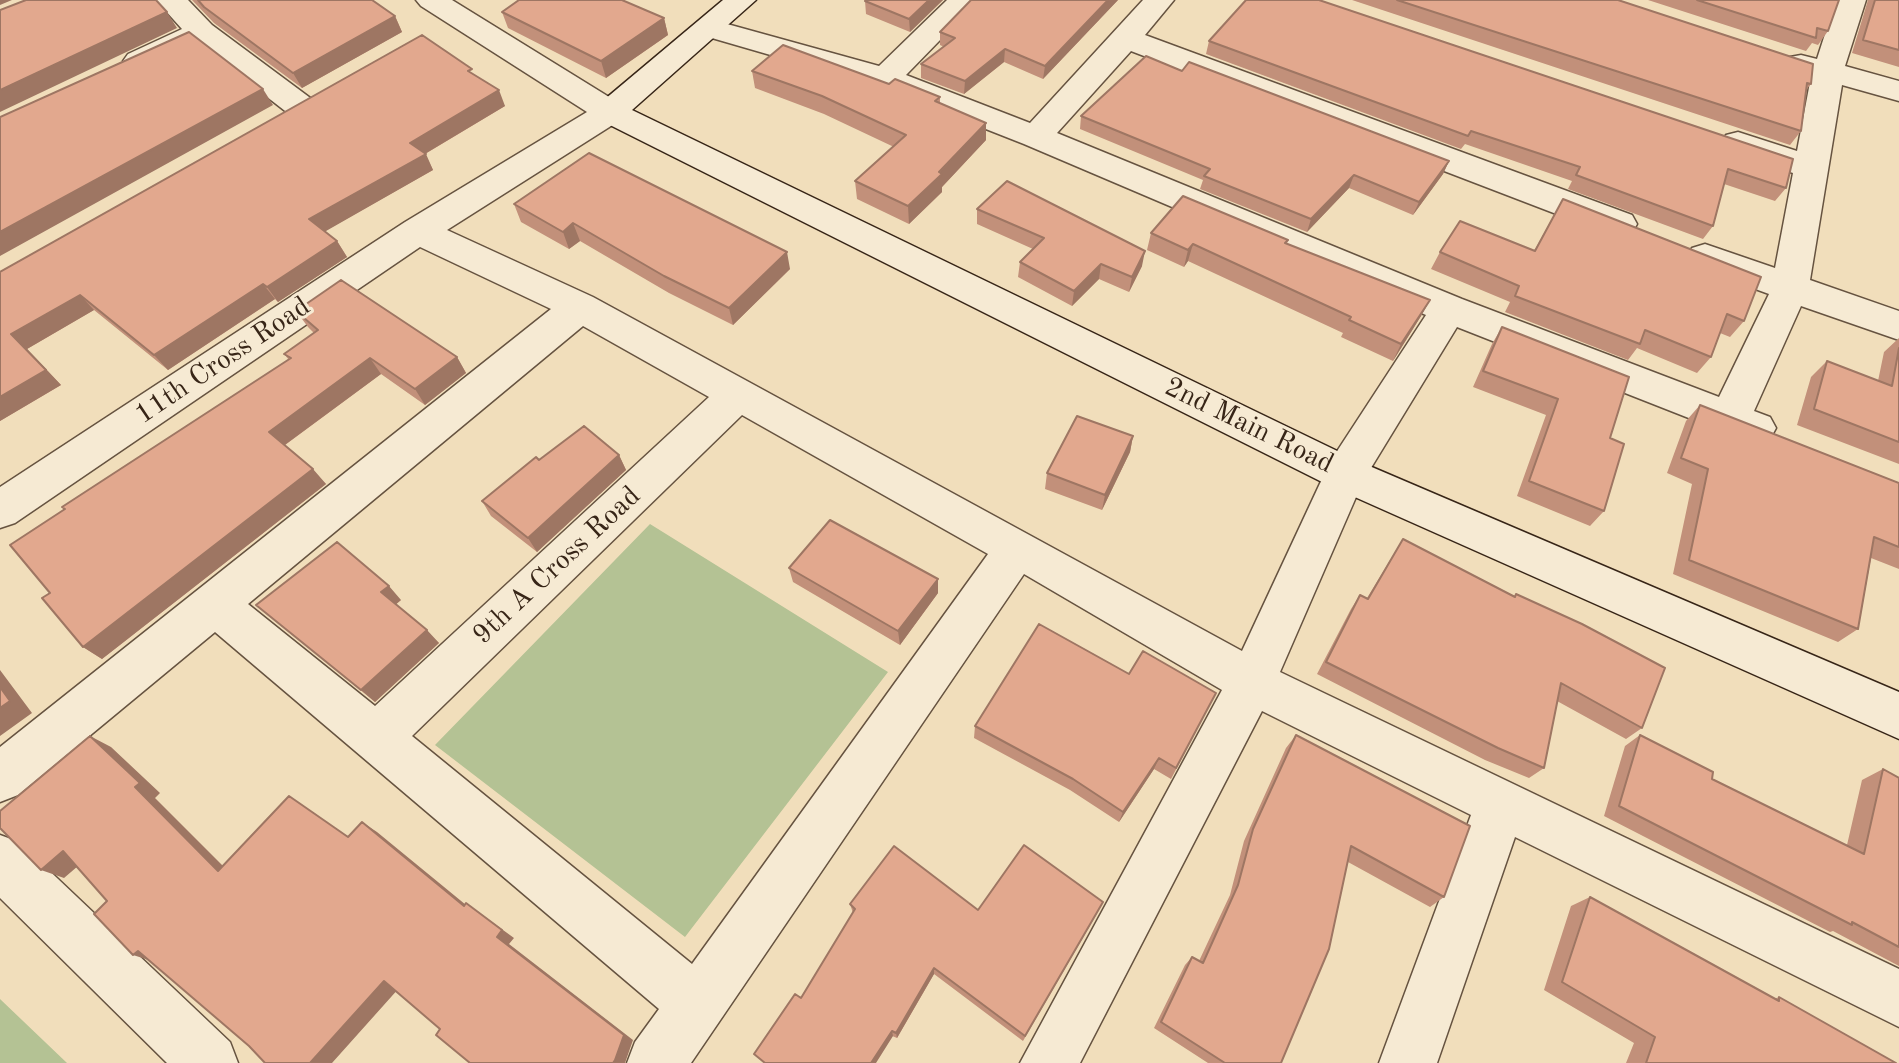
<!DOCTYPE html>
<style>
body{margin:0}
canvas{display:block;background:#f1debb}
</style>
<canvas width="1899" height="1063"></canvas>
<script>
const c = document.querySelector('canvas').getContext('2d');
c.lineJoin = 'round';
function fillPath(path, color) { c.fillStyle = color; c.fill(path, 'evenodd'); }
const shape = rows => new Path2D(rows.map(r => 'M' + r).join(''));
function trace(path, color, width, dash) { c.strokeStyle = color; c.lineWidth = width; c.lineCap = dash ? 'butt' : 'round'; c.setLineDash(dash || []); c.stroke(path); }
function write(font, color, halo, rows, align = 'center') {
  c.font = font + ' "Old Standard TT",serif'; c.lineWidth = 6; c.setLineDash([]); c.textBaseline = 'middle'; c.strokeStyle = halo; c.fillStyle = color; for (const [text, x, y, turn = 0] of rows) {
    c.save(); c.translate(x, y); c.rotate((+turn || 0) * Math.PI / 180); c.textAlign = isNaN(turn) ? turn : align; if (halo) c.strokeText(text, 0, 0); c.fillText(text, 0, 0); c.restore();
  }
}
const green = shape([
 [650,524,888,672,685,937,435,745],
 [0,999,67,1063,0,1063]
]);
const street = shape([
 [156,0,188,0,212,25,313,100,317,107,313,114,301,117,289,114,199,44,150,68,139,70,128,68,123,61,128,54,182,29,156,0],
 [416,0,452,0,622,105,626,112,622,119,447,230,593,297,1242,651,1330,462,1426,315,1024,144,874,85,698,34,694,28,698,22,709,19,879,66,947,0,979,0,906,75,1030,123,1143,0,1174,0,1145,35,1632,215,1637,224,1632,233,1619,236,1606,233,1131,51,1057,133,1462,299,1719,397,1769,294,1692,266,1687,257,1692,248,1705,244,1775,268,1793,173,1726,151,1721,143,1726,135,1738,132,1797,151,1811,77,1790,71,1785,64,1790,57,1801,55,1817,59,1836,0,1866,0,1845,66,1899,81,1899,101,1842,85,1810,280,1899,311,1899,340,1801,306,1754,411,1770,417,1776,428,1770,439,1755,444,1457,327,1363,481,1280,672,1899,969,1899,1027,1515,837,1437,1063,1379,1063,1471,815,1262,711,1080,1063,1020,1063,1222,690,1024,574,691,1063,627,1063,635,1042,659,1009,215,632,18,795,0,802,0,747,551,309,420,247,15,523,0,528,0,487,405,222,587,112,421,6,416,0],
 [583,326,709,397,375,706,248,604,583,326],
 [742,415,988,554,692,964,412,736,742,415],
 [0,835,19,842,230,1042,238,1063,167,1063,0,898,0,835]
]);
const secondary = shape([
 [723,0,756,0,632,110,1360,462,1899,692,1899,739,1330,486,598,119,594,112,598,105,723,0]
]);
const wall = shape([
 [192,0,372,0,395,16,402,32,302,88,214,23],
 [867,0,943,0,910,32,866,14,865,1],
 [971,0,1118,0,1043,79,1004,62,964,94,921,78,921,64,944,47,940,45,940,32],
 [1319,0,1786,188,1775,201,1724,184,1713,226,1703,239,1568,189,1572,181,1465,144,1461,149,1206,54,1209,41],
 [1352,0,1618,0,1811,84,1806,90,1801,131,1790,145],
 [1648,0,1839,0,1828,31,1818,45,1812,43,1806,51],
 [1868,0,1899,0,1899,67,1852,53],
 [502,12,664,18,668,35,606,78,508,28],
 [752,71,889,84,940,97,940,103,986,123,986,140,942,187,942,192,909,224,857,199,855,181,894,147,824,114,755,88],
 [1182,71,1449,161,1443,174,1413,215,1349,188,1307,232,1200,189,1203,180,1080,129,1081,116],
 [475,75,505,106,425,154,433,170,325,231,337,241,347,257,278,302,275,299,168,370,94,310,27,349,61,385,0,421,0,272],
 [1563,199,1744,321,1730,337,1720,333,1711,357,1697,373,1637,348,1628,360,1505,312,1510,302,1431,269,1440,252,1534,251],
 [514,204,790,269,733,325,669,293,580,241,569,249,521,222],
 [977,209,1142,266,1129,292,1099,279,1072,306,1018,277,1020,262,1033,249,977,224],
 [1151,233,1288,240,1287,244,1430,300,1421,316,1393,361,1341,337,1343,333,1188,261,1184,267,1147,250],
 [296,311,457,357,466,373,425,405,381,374,285,445,326,484,102,659,83,647,50,593,65,509,289,360,284,354,314,333,308,327],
 [1502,327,1610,438,1604,511,1590,526,1517,496,1546,415,1473,387,1492,344],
 [1899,338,1899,464,1797,425,1811,377,1827,361,1878,381,1884,352],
 [1700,405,1899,483,1899,569,1871,558,1858,629,1838,642,1673,574,1692,484,1667,473,1686,421],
 [1133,436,1130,452,1102,510,1045,489,1047,473],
 [619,455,626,470,537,552,491,516,482,501,539,460],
 [1403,539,1514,596,1516,594,1642,728,1626,739,1557,701,1544,768,1529,778,1485,760,1317,674,1351,609,1360,595,1367,598],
 [789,568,938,579,938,593,900,645,793,582],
 [401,600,396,604,439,643,375,702,256,605],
 [1129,674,1216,693,1171,779,1154,769,1119,822,1070,790,974,738,975,726],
 [1296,735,1444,897,1430,907,1348,862,1281,1063,1208,1063,1154,1028,1185,965,1192,957,1199,961,1230,895,1244,841,1286,748],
 [1640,735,1712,779,1847,845,1862,780,1883,769,1899,778,1899,966,1833,931,1830,932,1604,816,1625,746],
 [1590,897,1774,999,1779,997,1896,1063,1626,1063,1634,1043,1544,990,1571,906],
 [850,904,978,910,1099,910,1023,1041,934,974,897,1038,801,998,853,913]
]);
const shadedWall = shape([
 [0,0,12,0,0,5],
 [929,0,943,0,910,32,909,19],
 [1108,0,1118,0,1043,79,1045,66],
 [167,12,177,28,0,112,0,90],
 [395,16,402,32,302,88,293,73],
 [664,18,668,35,606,78,601,61],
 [1005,49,1004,62,964,94,965,81],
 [263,89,273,105,0,256,0,232],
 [499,90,505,106,418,158,410,143],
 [986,123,986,140,942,187,942,192,909,224,908,206],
 [426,154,433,170,319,235,309,219],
 [1449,161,1443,174,1413,215,1419,202],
 [1354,175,1349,188,1307,232,1311,219],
 [573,223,580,241,569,249,563,232],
 [337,241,347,257,278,302,267,287],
 [1193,244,1188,261,1184,267,1188,250],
 [1145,251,1142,266,1129,292,1132,277],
 [787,252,790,269,733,325,729,308],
 [1101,264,1099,279,1072,306,1074,291],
 [263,284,275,299,168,370,154,355],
 [80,295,94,310,27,349,61,385,0,421,0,397,11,334],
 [1430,300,1421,316,1393,361,1401,344],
 [457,357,466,373,425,405,415,389],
 [370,358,381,374,282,447,269,432],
 [1133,436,1130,452,1102,510,1105,495],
 [619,455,626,470,537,552,528,538],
 [313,469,326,484,102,659,83,647],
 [938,579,938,593,900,645,898,631],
 [389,586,401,600,394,606,381,592],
 [427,630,439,643,375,702,361,690],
 [0,670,32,713,0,736],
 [90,736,111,747,160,793,155,798,237,880,218,871,135,787],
 [1159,758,1154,769,1119,822,1123,812],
 [362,822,377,832,477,914,464,906],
 [63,851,85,860,64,878,41,870],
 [466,903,514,938,509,944,633,1040,625,1063,613,1063],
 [138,951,155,962,133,955],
 [934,968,934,974,897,1038,896,1033],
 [384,981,400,987,332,1063,310,1063],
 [892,1031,893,1036,876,1063,871,1063]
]);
const building = shape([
 [26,0,156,0,167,12,0,90,0,10,26,0],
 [198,0,372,0,395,16,293,73,204,7,198,0],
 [519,0,622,0,664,18,601,61,502,12,519,0],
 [867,0,929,0,909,19,865,1,867,0],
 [971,0,1108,0,1045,66,1005,49,965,81,921,64,955,38,940,32,971,0],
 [1246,0,1319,0,1793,159,1786,188,1728,169,1713,226,1576,175,1580,167,1471,131,1468,136,1209,41,1246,0],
 [1397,0,1618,0,1813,64,1811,84,1807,83,1801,131,1397,0],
 [1697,0,1839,0,1828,31,1817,28,1816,38,1697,0],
 [1875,0,1899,0,1899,50,1863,40,1875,0],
 [189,32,263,89,0,232,0,117,189,32],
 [422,35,472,69,468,71,499,90,410,143,426,154,309,219,337,241,267,287,263,284,154,355,80,295,11,334,46,370,0,397,0,272,422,35],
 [783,45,889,84,895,79,940,97,935,101,986,123,939,172,942,174,908,206,855,181,906,135,822,96,752,71,783,45],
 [1146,56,1182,71,1189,62,1449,161,1419,202,1354,175,1311,219,1204,176,1210,169,1081,116,1146,56],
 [589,153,787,252,729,308,664,276,573,223,563,232,514,204,589,153],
 [1007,181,1145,251,1132,277,1101,264,1074,291,1020,262,1044,238,977,209,1007,181],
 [1183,196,1288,240,1285,243,1430,300,1401,344,1349,320,1351,317,1193,244,1188,250,1151,233,1183,196],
 [1563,199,1761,277,1744,321,1727,314,1711,357,1645,330,1640,344,1515,296,1519,286,1440,252,1460,221,1535,251,1563,199],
 [341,280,457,357,415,389,370,358,269,432,313,469,83,647,42,598,50,593,10,545,65,509,62,507,291,358,284,354,318,330,296,311,341,280],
 [1502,327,1629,377,1610,438,1624,444,1604,511,1529,481,1558,399,1483,371,1502,327],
 [1899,348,1899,442,1814,409,1827,361,1892,386,1899,348],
 [1700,405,1899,483,1899,547,1874,537,1858,629,1689,560,1708,469,1681,458,1700,405],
 [1077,416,1133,436,1105,495,1047,473,1077,416],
 [584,426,619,455,528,538,482,501,536,457,539,460,584,426],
 [830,520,938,579,898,631,789,568,830,520],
 [1403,539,1515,597,1516,594,1582,624,1665,668,1642,728,1561,683,1544,768,1498,748,1326,662,1360,595,1368,599,1403,539],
 [337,542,389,586,381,592,427,630,361,690,256,605,337,542],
 [1039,624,1129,674,1143,651,1216,693,1176,768,1159,758,1123,812,1073,779,975,726,1039,624],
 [0,687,10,701,0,708,0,687],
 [1296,735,1470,826,1444,897,1351,846,1329,949,1281,1063,1225,1063,1161,1022,1192,957,1203,963,1238,885,1253,829,1296,735],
 [1640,735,1713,772,1712,779,1864,854,1883,769,1899,778,1899,947,1852,922,1852,925,1619,806,1640,735],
 [90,736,140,783,135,787,218,871,289,796,348,837,362,822,464,906,466,903,502,930,497,937,624,1035,615,1060,613,1063,470,1063,436,1035,440,1029,384,981,310,1063,265,1063,249,1046,138,951,133,955,94,914,107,901,63,851,41,870,0,828,0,811,90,736],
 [1024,845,1103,902,1025,1036,934,968,896,1033,892,1031,871,1063,765,1063,754,1054,795,994,801,998,855,909,850,904,894,846,978,910,1024,845],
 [1590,897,1779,1001,1779,997,1896,1063,1646,1063,1655,1037,1562,982,1590,897]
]);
const streetNames = [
 ["11th Cross Road",223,361,-34],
 ["2nd Main Road",1249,426,26],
 ["9th A Cross Road",557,566,-43]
];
fillPath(green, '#b4c294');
trace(street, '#665340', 3);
trace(secondary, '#372517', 3);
fillPath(street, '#f6ead3');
fillPath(secondary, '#f6ead3');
fillPath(wall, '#c2907a');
fillPath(shadedWall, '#9e7663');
fillPath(building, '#e2a88e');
trace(building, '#9e7663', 2);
write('28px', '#372517', '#f6ead3', streetNames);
</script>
